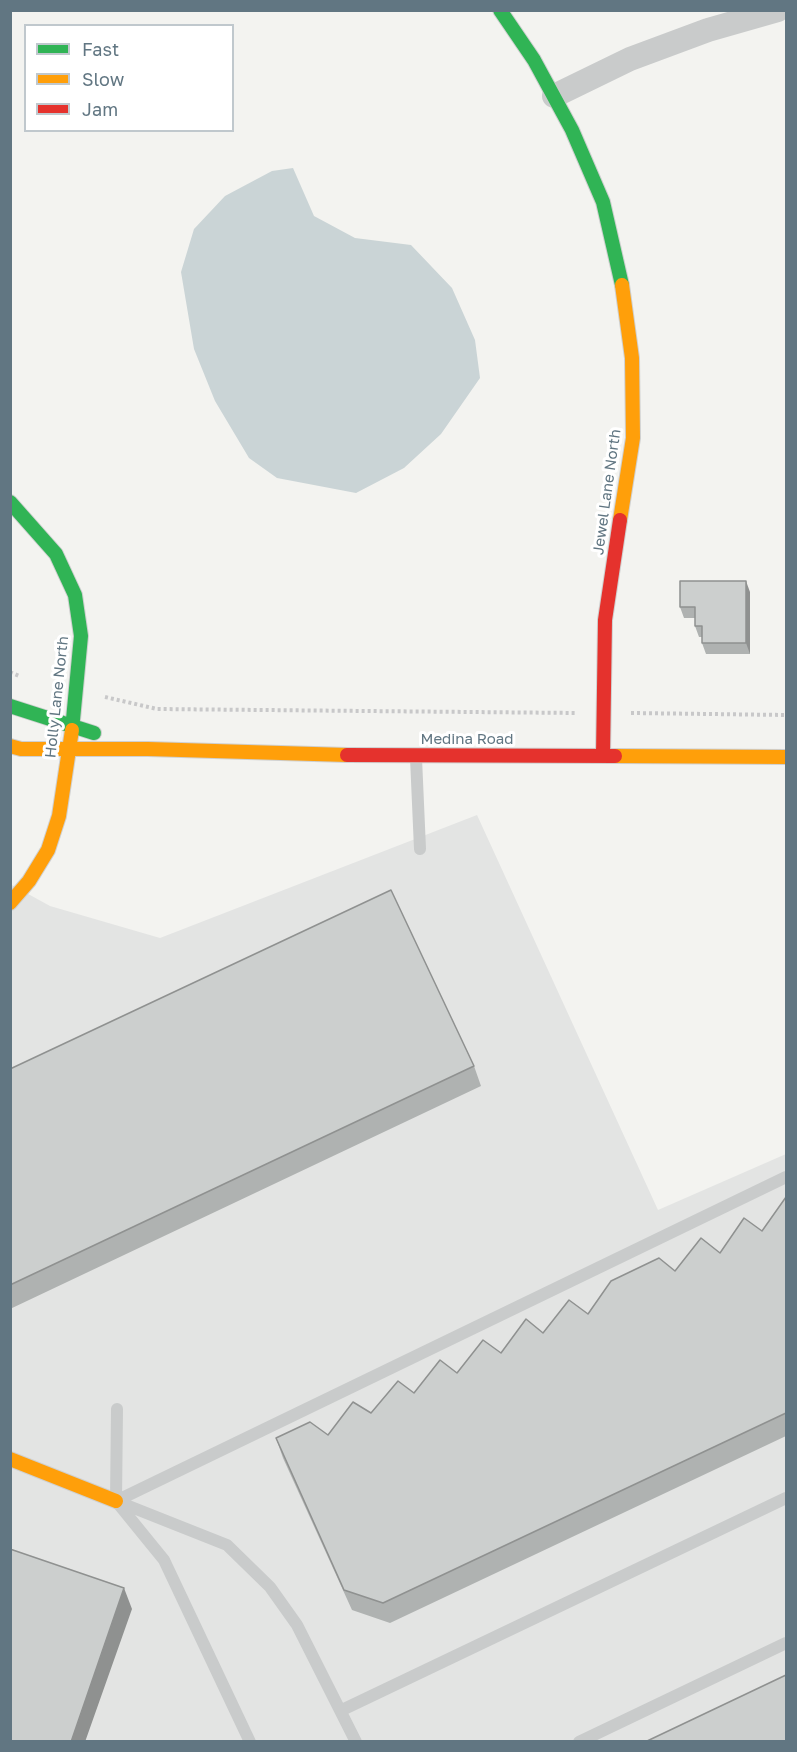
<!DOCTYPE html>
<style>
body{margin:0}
#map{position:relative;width:797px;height:1752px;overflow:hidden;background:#f3f3f0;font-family:"Golos Text",sans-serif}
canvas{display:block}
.frame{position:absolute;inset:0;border:12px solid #617682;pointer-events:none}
.legend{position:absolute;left:24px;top:24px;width:210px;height:108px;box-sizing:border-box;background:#fff;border:2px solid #c0c8cd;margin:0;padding:8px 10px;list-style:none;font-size:18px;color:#617682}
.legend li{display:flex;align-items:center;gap:12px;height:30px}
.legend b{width:30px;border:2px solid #c0c8cd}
</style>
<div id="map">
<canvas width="797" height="1752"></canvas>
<div class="frame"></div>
<ul class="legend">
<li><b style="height:8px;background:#30b455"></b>Fast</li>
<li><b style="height:8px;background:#ff9f0a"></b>Slow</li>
<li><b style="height:8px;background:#e5322d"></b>Jam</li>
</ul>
</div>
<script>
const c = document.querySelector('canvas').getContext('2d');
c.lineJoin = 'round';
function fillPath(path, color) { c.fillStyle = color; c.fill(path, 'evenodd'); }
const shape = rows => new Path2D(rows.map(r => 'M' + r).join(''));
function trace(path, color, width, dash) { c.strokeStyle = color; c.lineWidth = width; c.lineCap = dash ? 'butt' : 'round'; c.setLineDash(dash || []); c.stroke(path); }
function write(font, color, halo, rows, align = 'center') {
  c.font = font + ' "Golos Text",sans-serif'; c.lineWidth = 6; c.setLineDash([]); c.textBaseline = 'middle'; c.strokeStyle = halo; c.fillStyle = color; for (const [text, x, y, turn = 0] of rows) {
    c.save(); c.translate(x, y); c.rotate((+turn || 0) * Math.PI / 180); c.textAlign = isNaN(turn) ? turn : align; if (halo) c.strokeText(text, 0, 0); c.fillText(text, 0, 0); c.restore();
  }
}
const built = shape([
 [477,815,658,1210,786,1154,786,1741,11,1741,10,884,50,906,160,938]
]);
const water = shape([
 [293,168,314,216,355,238,411,245,452,288,475,340,480,378,441,434,404,468,356,493,277,478,249,458,215,401,194,349,181,272,194,229,225,196,272,171]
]);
const path = shape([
 [10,672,19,676],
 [105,697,157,709,576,713],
 [631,713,786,715]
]);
const lane = shape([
 [416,758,420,849],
 [117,1409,116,1501,164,1560,250,1742],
 [342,1710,786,1498],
 [356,1742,297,1625,270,1587,227,1545,116,1501,786,1177],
 [579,1742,786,1643]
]);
const street = shape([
 [554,96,630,59,708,30,778,10]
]);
const fast = shape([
 [500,10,534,60,572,130,603,202,622,285],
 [10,502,56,554,75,595,81,636,72,730],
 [10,706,94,733]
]);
const slow = shape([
 [620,520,633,438,632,358,622,285],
 [10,746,21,749,148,749,347,755],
 [615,756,786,757],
 [10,903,29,881,48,850,59,816,72,730],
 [10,1459,116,1501]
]);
const jam = shape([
 [347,755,615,756],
 [603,756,605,620,620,520]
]);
const wall = shape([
 [750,592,750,654,706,654,702,643,702,637,699,637,695,626,695,618,684,618,680,607],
 [474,1066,481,1086,10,1309,10,1069],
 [786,1198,786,1436,390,1623,352,1610,283,1458,276,1438,328,1435,414,1393,543,1333,588,1314,675,1271,720,1253,762,1231]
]);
const shadedWall = shape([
 [746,581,750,592,750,654,746,643],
 [124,1588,132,1609,85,1742,71,1742]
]);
const building = shape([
 [680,581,746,581,746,643,702,643,702,626,695,626,695,607,680,607,680,581],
 [391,890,474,1066,10,1285,10,1069,391,890],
 [786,1197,786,1413,383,1603,344,1590,276,1438,310,1422,328,1435,353,1402,371,1413,398,1381,414,1393,440,1360,457,1373,483,1340,501,1353,526,1319,543,1333,569,1300,588,1314,611,1281,659,1258,675,1271,701,1238,720,1253,744,1218,762,1231,786,1197],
 [10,1549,124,1588,71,1742,10,1742,10,1549],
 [786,1675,786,1742,645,1742,786,1675]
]);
const streetNames = [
 ["Jewel Lane North",607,492,-82],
 ["Holly Lane North",57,697,-84],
 ["Medina Road",467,739]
];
fillPath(built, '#e3e4e3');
fillPath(water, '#cad4d6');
trace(fast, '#cfd0d0', 16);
trace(slow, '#cfd0d0', 16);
trace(jam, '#cfd0d0', 16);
trace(path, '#c8c8c9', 4, [3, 3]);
trace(lane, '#c9cbcb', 12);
trace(street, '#c9cbcb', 24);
trace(fast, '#30b455', 14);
trace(slow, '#ff9f0a', 14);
trace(jam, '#e5322d', 14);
fillPath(wall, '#afb2b1');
fillPath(shadedWall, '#8f9190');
fillPath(building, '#cccfce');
trace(building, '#8f9190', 1.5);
write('15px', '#617682', '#fff', streetNames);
</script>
